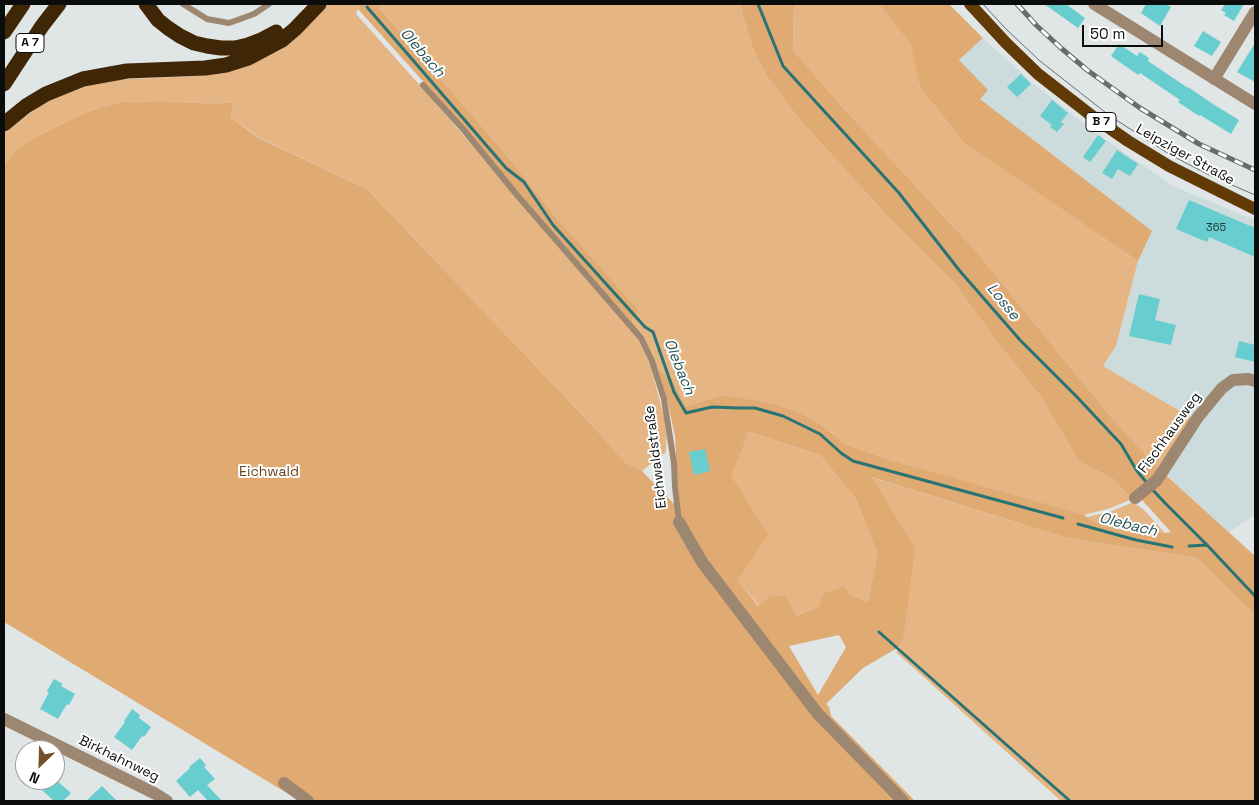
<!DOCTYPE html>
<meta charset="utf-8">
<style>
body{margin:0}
#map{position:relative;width:1259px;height:805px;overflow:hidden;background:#e0e6e6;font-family:"Space Grotesk",sans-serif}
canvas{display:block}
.frame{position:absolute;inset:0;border:5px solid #0b0d0d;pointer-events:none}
.north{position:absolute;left:15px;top:740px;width:50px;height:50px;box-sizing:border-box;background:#fff;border:1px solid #9d9e9e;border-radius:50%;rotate:204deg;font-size:14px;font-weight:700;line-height:20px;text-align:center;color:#0b0d0d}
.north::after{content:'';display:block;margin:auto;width:18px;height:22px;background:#75512a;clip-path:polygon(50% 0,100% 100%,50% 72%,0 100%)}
.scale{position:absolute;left:1082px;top:25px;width:81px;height:22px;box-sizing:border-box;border:2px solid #0b0d0d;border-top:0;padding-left:6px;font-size:15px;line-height:18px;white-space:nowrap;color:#0b0d0d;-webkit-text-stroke:4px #fff;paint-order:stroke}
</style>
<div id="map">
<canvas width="1259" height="805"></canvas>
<div class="frame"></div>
<div class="north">N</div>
<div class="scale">50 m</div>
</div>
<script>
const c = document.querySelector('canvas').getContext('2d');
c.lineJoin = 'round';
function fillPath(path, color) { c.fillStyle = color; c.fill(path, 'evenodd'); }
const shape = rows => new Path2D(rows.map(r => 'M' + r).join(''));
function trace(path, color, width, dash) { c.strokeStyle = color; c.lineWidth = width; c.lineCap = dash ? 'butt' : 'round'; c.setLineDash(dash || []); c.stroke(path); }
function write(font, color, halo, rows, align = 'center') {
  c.font = font + ' "Space Grotesk",sans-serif'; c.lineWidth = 4; c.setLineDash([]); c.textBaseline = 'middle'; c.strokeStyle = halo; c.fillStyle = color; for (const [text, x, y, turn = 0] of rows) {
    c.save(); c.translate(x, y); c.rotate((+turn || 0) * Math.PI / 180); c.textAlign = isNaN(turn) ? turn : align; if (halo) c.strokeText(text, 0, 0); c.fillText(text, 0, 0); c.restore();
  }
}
const built = shape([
 [983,38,1036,86,1095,132,1173,186,1255,220,1255,515,1229,532,1159,469,1192,418,1103,366,1116,346,1138,261,1151,231,980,99,959,60]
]);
const green = shape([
 [326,4,360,4,356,14,435,102,638,338,650,364,667,428,666,452,642,471,625,462,590,423,367,189,260,138,231,118,233,102,217,104,159,101,120,102,87,112,37,136,14,151,4,165,4,133,39,106,62,93,84,86,107,80,196,76,225,70],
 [376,4,740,4,748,34,756,56,766,75,799,119,890,219,955,284,995,339,1041,397,1079,462,1112,478,1132,499,1111,508,1084,515,1079,515,894,461,847,445,813,419,722,395,686,406,672,379,658,370,631,322,558,220,510,159],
 [794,4,879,4,912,44,920,88,966,145,1138,261,1116,346,1103,366,1192,418,1159,469,1111,417,975,250,847,112,793,50],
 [749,432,820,455,856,499,877,553,868,602,848,593,796,616,759,606,738,580,730,476],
 [870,477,1067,538,1197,558,1255,615,1255,801,1061,801,896,652,901,649,899,647,903,639],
 [1131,503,1136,504,1144,510,1165,533,1136,528,1131,533,1095,522,1087,517,1112,511]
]);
const forest = shape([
 [360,4,376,4,510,159,558,220,638,310,631,322,543,222,464,127,358,9],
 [740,4,794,4,793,50,847,112,975,250,1111,417,1159,469,1255,556,1255,615,1197,558,1067,538,871,477,915,548,903,639,899,647,863,668,826,704,829,707,831,716,842,727,915,801,300,801,4,622,4,165,14,151,37,136,87,112,120,102,159,101,217,104,233,102,231,118,259,138,367,189,590,423,625,462,642,471,679,509,675,436,667,399,658,370,672,379,686,406,722,395,774,404,813,419,847,445,894,461,1084,515,1095,522,1131,533,1136,528,1165,533,1171,532,1142,500,1132,499,1112,478,1079,462,1041,397,995,339,955,284,890,219,799,119,766,75,756,56,748,34],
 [749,432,820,455,856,499,877,553,868,602,848,593,844,586,823,594,819,606,796,616,785,595,769,597,758,606,738,580,768,534,731,476],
 [839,635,846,647,818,695,789,646],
 [879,4,949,4,983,38,959,60,988,90,980,99,1152,231,1138,261,966,145,920,88,911,44]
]);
const stream = shape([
 [758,4,783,66,899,193,959,270,1020,340,1077,397,1121,444,1137,471,1147,483],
 [367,7,506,168,524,182,553,225,645,327,653,332,674,392,686,413,712,407,739,408,755,408,783,416,820,434,841,453,853,461,1063,518],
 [1151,488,1165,503,1207,545,1255,596],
 [1078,524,1136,540,1172,547],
 [1189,546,1207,545],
 [879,632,1070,801]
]);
const building = shape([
 [1044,4,1066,4,1085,18,1078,28],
 [1146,4,1166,4,1171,7,1160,26,1141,13],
 [1225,4,1244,4,1234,21,1224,15,1226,13,1221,10],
 [1203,31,1221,42,1212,56,1194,46],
 [1255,43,1255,82,1237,72],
 [1119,44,1137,56,1140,52,1149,58,1148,61,1188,88,1188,87,1213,104,1239,120,1231,134,1200,115,1199,116,1178,102,1180,100,1140,73,1138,75,1111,56],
 [1021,74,1031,84,1017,97,1007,87],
 [1052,100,1068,113,1061,122,1064,124,1057,132,1050,127,1052,125,1040,116],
 [1098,135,1106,141,1090,162,1083,157],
 [1117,150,1138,164,1130,176,1118,169,1112,179,1102,173],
 [1189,200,1255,228,1255,257,1209,237,1207,242,1176,229],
 [1139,294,1160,299,1155,320,1176,325,1171,345,1129,336],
 [1239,341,1255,345,1255,362,1235,357],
 [705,449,710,471,694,475,689,452],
 [54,679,63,684,61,686,75,694,69,705,67,704,58,719,40,709,49,692,47,691],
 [132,709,140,715,139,718,151,727,144,737,142,736,132,750,114,737,125,722,124,721],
 [200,758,206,765,204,767,215,779,207,785,222,801,208,801,198,790,190,797,176,781,190,768,189,767],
 [31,780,56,780,71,793,63,801,54,801],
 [102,786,117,801,86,801]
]);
const lane = shape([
 [183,4,207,19,229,23,254,14,269,4],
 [423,85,463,129,517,195,641,338,652,361,664,399,674,463,675,487,679,522]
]);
const street = shape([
 [1094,4,1255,104],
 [1214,79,1255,12],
 [1135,498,1157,480,1198,417,1222,388,1233,380,1248,379,1255,381],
 [679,522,702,562,818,714,903,801],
 [4,719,156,794,167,801],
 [284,783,308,801]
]);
const primary = shape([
 [970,4,1006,43,1038,74,1092,116,1128,141,1169,166,1255,209]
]);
const highway = shape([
 [146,4,158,20,168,28,180,36,194,43,207,46,221,48,235,48,248,45,261,40,276,32],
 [4,32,23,4],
 [4,84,42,26,59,4],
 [4,124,26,106,46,94,83,79,127,71,205,68,226,65,248,58,282,40,295,29,319,4]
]);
const tram = shape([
 [983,4,1006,29,1040,61,1110,116,1169,154,1209,175,1255,195]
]);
const rail = shape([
 [1017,4,1036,25,1061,48,1087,70,1140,108,1199,144,1255,170]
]);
const numberNames = [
 ["365",1216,228]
];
const shields = [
 [30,43,28],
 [1101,122,30]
];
const shieldNames = [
 ["A 7",30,43],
 ["B 7",1101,122]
];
const streetNames = [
 ["Leipziger Straße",1185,155,29],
 ["Fischhausweg",1170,433,-54],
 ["Eichwaldstraße",656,457,-97],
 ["Birkhahnweg",119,759,26]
];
const parkNames = [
 ["Eichwald",269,472]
];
const waterNames = [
 ["Olebach",422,53,49],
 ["Losse",1003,302,51],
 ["Olebach",679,367,68],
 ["Olebach",1128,525,14]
];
fillPath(built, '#ccdcdc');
fillPath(green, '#e5b584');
fillPath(forest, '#e0aa73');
trace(stream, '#287475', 3);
fillPath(building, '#67cdce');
trace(lane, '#9e8770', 6);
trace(street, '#9e8770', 12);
trace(primary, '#613a08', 12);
trace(highway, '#3f2607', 15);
trace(tram, '#686c6c', 1);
trace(rail, '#686c6c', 5);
trace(rail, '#fff', 3, [9]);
write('11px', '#223d3d', null, numberNames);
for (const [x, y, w] of shields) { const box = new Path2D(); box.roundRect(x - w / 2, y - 9.5, w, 19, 4); c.fillStyle = '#fff'; c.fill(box); trace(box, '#0b0d0d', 1); }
write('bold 12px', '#0b0d0d', null, shieldNames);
write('14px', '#0b0d0d', '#fff', streetNames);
write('14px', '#68431a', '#fff', parkNames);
write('italic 15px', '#265454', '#fff', waterNames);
</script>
